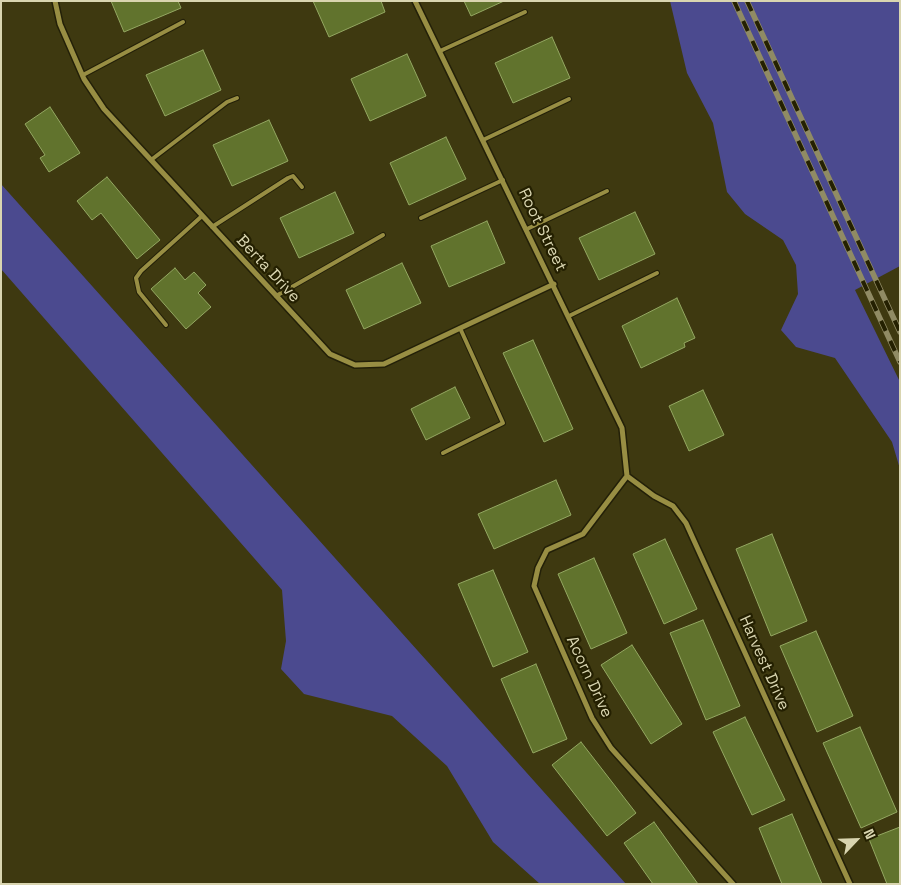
<!DOCTYPE html>
<style>
body{margin:0}
#map{position:relative;width:901px;height:885px;overflow:hidden;background:#3e3910;font-family:"Space Grotesk",sans-serif}
canvas{display:block}
.frame{position:absolute;inset:0;border:2px solid #d9d5b0;pointer-events:none}
.north{position:absolute;left:831px;top:815px;width:50px;height:50px;-webkit-text-stroke:4px #242001;paint-order:stroke;rotate:66deg;font-size:14px;font-weight:700;line-height:20px;text-align:center;color:#d9d5b0}
.north::after{content:'';display:block;margin:auto;width:18px;height:22px;background:#d9d5b0;clip-path:polygon(50% 0,100% 100%,50% 72%,0 100%)}
</style>
<div id="map">
<canvas width="901" height="885"></canvas>
<div class="frame"></div>
<div class="north">N</div>
</div>
<script>
const c = document.querySelector('canvas').getContext('2d');
c.lineJoin = 'round';
function fillPath(path, color) { c.fillStyle = color; c.fill(path, 'evenodd'); }
const shape = rows => new Path2D(rows.map(r => 'M' + r).join(''));
function trace(path, color, width, dash) { c.strokeStyle = color; c.lineWidth = width; c.lineCap = dash ? 'butt' : 'round'; c.setLineDash(dash || []); c.stroke(path); }
function write(font, color, halo, rows, align = 'center') {
  c.font = font + ' "Space Grotesk",sans-serif'; c.lineWidth = 4.5; c.setLineDash([]); c.textBaseline = 'middle'; c.strokeStyle = halo; c.fillStyle = color; for (const [text, x, y, turn = 0] of rows) {
    c.save(); c.translate(x, y); c.rotate((+turn || 0) * Math.PI / 180); c.textAlign = isNaN(turn) ? turn : align; if (halo) c.strokeText(text, 0, 0); c.fillText(text, 0, 0); c.restore();
  }
}
const green = shape([
 [670,1,900,1,900,266,855,290,900,382,900,469,892,442,835,358,796,347,781,330,798,294,796,265,783,240,745,214,727,192,713,123,687,73],
 [1,184,626,884,540,884,493,842,447,766,392,716,304,694,281,669,286,641,282,590,1,269]
]);
const building = shape([
 [111,1,178,1,181,8,124,32,111,1],
 [313,1,381,1,385,12,329,37,313,1],
 [464,1,504,1,471,16,464,1],
 [552,37,570,78,513,103,495,63,552,37],
 [203,50,221,90,165,116,146,75,203,50],
 [407,54,426,96,370,121,351,79,407,54],
 [50,107,80,153,49,172,40,158,45,155,25,124,50,107],
 [269,120,288,161,232,186,213,145,269,120],
 [446,137,466,179,409,205,390,163,446,137],
 [107,177,160,240,137,259,101,213,92,220,77,201,107,177],
 [335,192,354,233,299,258,280,218,335,192],
 [635,212,655,254,599,280,579,238,635,212],
 [487,221,505,263,449,287,431,246,487,221],
 [402,263,421,303,364,329,346,290,402,263],
 [175,268,185,280,194,272,206,285,198,293,211,307,186,329,151,289,175,268],
 [677,298,695,338,684,343,685,347,641,368,622,326,677,298],
 [533,340,573,429,544,442,503,353,533,340],
 [455,387,470,418,426,440,411,409,455,387],
 [703,390,724,435,689,451,669,406,703,390],
 [556,480,571,515,494,549,478,514,556,480],
 [772,534,807,621,771,636,736,549,772,534],
 [665,539,697,609,664,624,633,554,665,539],
 [594,558,627,633,591,649,558,574,594,558],
 [493,570,528,652,493,667,458,584,493,570],
 [703,620,740,706,706,720,670,633,703,620],
 [816,631,853,716,817,732,780,646,816,631],
 [632,645,682,724,651,744,601,665,632,645],
 [536,664,567,739,533,753,501,679,536,664],
 [745,717,785,800,752,815,713,732,745,717],
 [860,727,897,812,861,828,823,743,860,727],
 [581,742,636,813,607,836,552,765,581,742],
 [792,814,822,884,782,884,759,828,792,814],
 [654,822,698,884,653,884,624,843,654,822],
 [900,827,900,884,887,884,869,839,900,827]
]);
const lane = shape([
 [440,51,525,12],
 [83,75,183,22],
 [483,140,569,99],
 [151,160,227,102,237,98],
 [421,218,503,180],
 [212,227,288,178,293,176,302,187],
 [527,229,607,191],
 [276,296,383,235],
 [569,316,657,273],
 [166,325,139,292,136,278,141,271,202,216],
 [443,453,503,423,460,328]
]);
const street = shape([
 [55,1,60,24,84,79,104,109,330,354,355,365,384,364,554,284],
 [415,1,622,428,627,476],
 [627,476,583,534,547,550,538,568,534,586,592,718,611,748,733,884],
 [627,476,654,496,673,506,686,523,850,884]
]);
const rail = shape([
 [734,1,900,362],
 [747,1,900,332]
]);
const streetNames = [
 ["Root Street",542,230,64],
 ["Berta Drive",268,269,47],
 ["Harvest Drive",764,663,66],
 ["Acorn Drive",589,677,65]
];
fillPath(green, '#4b4a8f');
fillPath(building, '#61732d');
trace(building, '#94a862', 1);
trace(lane, '#232008', 6);
trace(street, '#232008', 8);
trace(lane, '#988e43', 4);
trace(street, '#988e43', 5);
trace(rail, '#908b64', 5.5);
trace(rail, '#242001', 4, [11]);
write('16px', '#d9d5b0', '#242001', streetNames);
</script>
